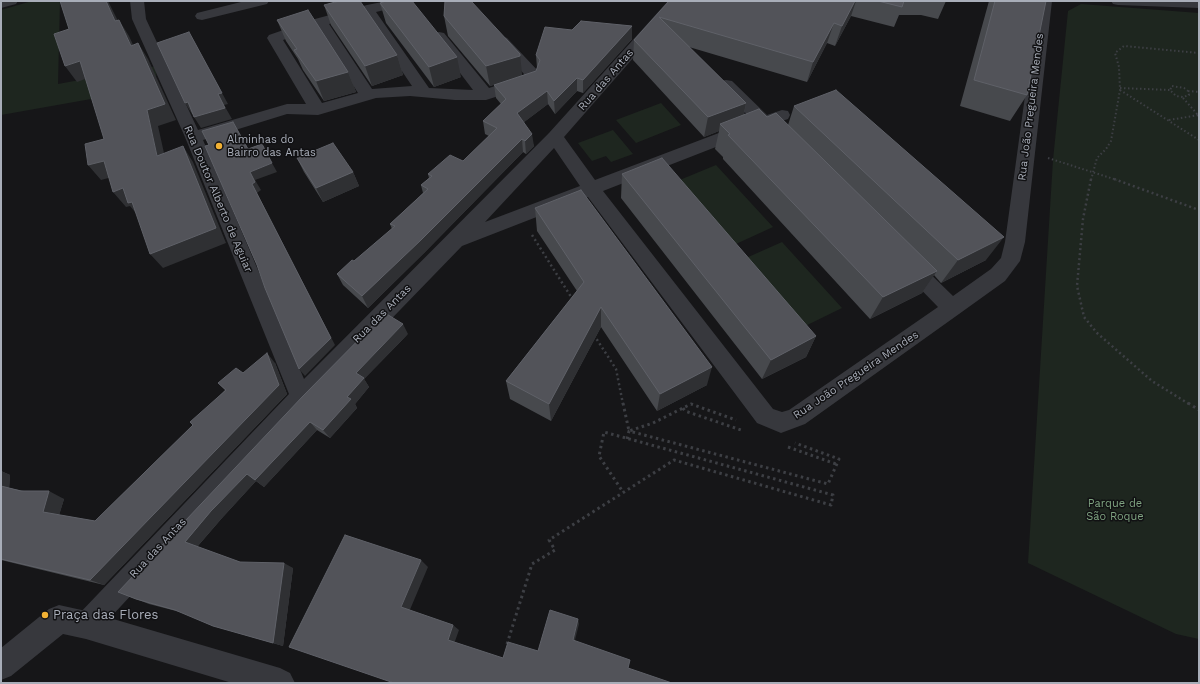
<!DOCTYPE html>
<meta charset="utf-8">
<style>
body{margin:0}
#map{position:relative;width:1200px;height:684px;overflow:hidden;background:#161618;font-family:"Work Sans",sans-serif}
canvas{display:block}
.frame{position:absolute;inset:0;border:2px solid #a8adb8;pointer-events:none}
</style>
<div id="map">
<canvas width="1200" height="684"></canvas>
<div class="frame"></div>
</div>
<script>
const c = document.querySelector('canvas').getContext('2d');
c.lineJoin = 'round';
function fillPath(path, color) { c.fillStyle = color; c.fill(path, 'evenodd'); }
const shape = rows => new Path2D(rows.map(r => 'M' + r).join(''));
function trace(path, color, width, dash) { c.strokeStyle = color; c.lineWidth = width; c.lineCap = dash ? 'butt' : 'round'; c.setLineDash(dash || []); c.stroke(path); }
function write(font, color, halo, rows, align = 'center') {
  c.font = font + ' "Work Sans",sans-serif'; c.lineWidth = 3; c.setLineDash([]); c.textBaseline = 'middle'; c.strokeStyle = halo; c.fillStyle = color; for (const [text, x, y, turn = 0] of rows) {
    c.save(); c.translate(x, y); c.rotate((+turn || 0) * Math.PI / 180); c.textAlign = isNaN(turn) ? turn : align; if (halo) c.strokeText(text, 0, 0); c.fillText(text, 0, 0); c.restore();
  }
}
const green = shape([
 [32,1,60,1,58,84,157,66,156,78,108,96,1,115,1,10],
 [1081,4,1199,13,1199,639,1176,634,1028,563,1053,160,1068,11],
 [661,103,681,125,636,143,616,120],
 [613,130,633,154,611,162,606,156,592,161,578,143],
 [716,165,773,227,725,249,670,184],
 [782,242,842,308,795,331,737,262]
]);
const pathFar2 = shape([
 [1172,86,1184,88,1188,91,1189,95,1183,97,1176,96,1170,90,1172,86],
 [1120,88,1170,90],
 [1120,90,1199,140],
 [1188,91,1199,92],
 [1183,98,1198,115],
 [1169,120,1199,115],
 [1048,158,1117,180],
 [1091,180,1097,158,1106,149,1111,141,1120,90,1119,67,1115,53,1124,46,1199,53]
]);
const pathFar1 = shape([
 [1091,179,1083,219,1077,286,1084,317,1097,333,1152,381,1189,404],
 [1114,179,1199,210],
 [532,235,573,300],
 [594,335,616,369,623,404]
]);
const path = shape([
 [623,403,629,431,653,423,691,404,736,420],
 [1188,403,1199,410],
 [683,408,685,411,744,431],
 [627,439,629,431,828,484,839,459,795,443],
 [788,447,836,464],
 [507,644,532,564,555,550,549,540,674,460,831,505,833,495,604,432,599,456,623,492]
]);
const minor = shape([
 [1,1,18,1,16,4,1,8,1,1],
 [130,1,144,1,146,19,198,130,287,104,306,104,267,38,269,35,315,19,367,5,387,1,407,1,401,6,376,12,429,88,473,90,432,36,434,33,439,32,444,33,489,88,523,77,524,74,497,44,494,41,497,38,502,36,507,38,540,73,536,84,486,100,455,100,410,96,376,98,318,115,287,114,203,140,304,379,549,133,668,1,683,1,564,137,595,180,753,120,720,89,718,85,720,81,726,80,732,81,767,115,782,110,788,111,790,115,788,119,776,123,781,130,779,134,773,136,767,134,762,129,603,191,773,409,782,412,789,410,938,307,900,268,897,263,900,258,907,255,914,258,953,296,991,269,1001,258,1005,242,1038,1,1052,1,1025,242,1020,261,1005,281,959,314,805,424,781,433,757,423,588,197,462,246,309,404,95,634,86,638,77,634,73,625,77,616,289,394,185,137,132,19,130,1],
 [364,15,412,86,372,89,329,24,364,15],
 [317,28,358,93,322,103,283,40,317,28],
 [554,148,580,186,485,222,554,148],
 [245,1,269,1,267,4,202,20,197,19,195,16,197,13,245,1],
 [1111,1,1199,1,1199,8,1118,5,1113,4,1111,1]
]);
const tertiary = shape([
 [59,605,86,611,280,668,290,673,295,683,232,683,86,639,63,634,11,676,1,680,1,648,49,609,59,605]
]);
const wall = shape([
 [445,1,495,1,472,2,522,74,522,76,490,86,448,36,444,16],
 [669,1,946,1,938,19,921,15,899,15,894,27,851,16,835,46,827,43,807,82,689,47,746,103,744,115,767,117,788,125,794,106,986,260,941,283,934,275,922,293,870,319,723,159,723,157,715,149,719,131,704,137,633,60,634,40],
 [989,1,1046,1,1027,95,1010,121,960,106],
 [380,3,461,77,434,87,386,23],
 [324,5,397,55,403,75,372,86,331,25],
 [277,20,348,72,356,92,324,101,303,70,298,59,286,41],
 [632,26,632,39,583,93,577,91,555,114,548,104,524,122,534,146,526,154,523,152,425,252,368,308,343,285,337,274,354,261,392,229,390,224,423,193,421,185,429,178,428,174,463,161,489,136,485,134,483,121,501,104,496,98,494,85,536,71,537,68,536,55,572,30],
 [297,158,353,172,359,186,323,202,304,172],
 [622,174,816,336,806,357,762,379,621,198],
 [535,208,707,385,657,411,601,327,551,421,510,399,506,381,577,291,537,231],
 [408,334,364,379,369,387,355,404,357,408,330,438,317,430,264,487,256,481,222,518,197,547,240,562,293,568,283,646,224,629,213,626,180,612,149,604,136,599,118,592],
 [275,363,287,394,104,585,1,560,1,471,10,475,9,488,64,499,59,515,95,521,193,425,225,390,218,383,243,373]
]);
const shadedWall = shape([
 [106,1,108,1,126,37,115,21],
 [855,1,856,1,851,16,835,46,842,26],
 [119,20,129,36,141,62,131,46],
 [834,23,827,43,807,82,813,62],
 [632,26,632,39,583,93,583,80],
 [189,32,228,104,224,105,232,119,201,128,194,117],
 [138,43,148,59,176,120,158,126,168,171,157,156,147,110],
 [520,54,522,74,522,76,490,86,486,66],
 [397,55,403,75,372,86,365,66],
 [457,57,461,77,434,87,429,67],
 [80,61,91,77,77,82,65,66],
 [348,72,356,92,324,101,316,81],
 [577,78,577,91,555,114,554,101],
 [547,91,548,104,519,126,517,113],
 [188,102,195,114,192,114,185,103],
 [746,103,742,123,720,124,719,131,704,137,708,117],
 [532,134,534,146,526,154,525,141],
 [522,139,523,152,425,252,368,308,362,296],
 [183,146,193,162,226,243,163,268,150,254],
 [104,161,116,176,101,180,88,165],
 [272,163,277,172,255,180,261,190,257,193,335,345,305,376,299,369,252,184,250,172],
 [353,172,359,186,323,202,316,188],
 [123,188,136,203,140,218,130,206,126,207,113,192],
 [1004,237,986,260,941,283,958,260],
 [937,271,922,293,870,319,883,297],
 [601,307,601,327,551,421,549,404],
 [403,324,408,334,364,379,369,387,355,404,357,408,330,438,323,430,347,397,356,373],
 [816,336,806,357,762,379,771,360],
 [267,353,275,363,287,394,104,585,90,580],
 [712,367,707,385,657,411,660,394],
 [310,422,317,430,264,487,255,480],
 [1,471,10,475,9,492,1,488],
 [247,474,256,481,222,518,196,548,185,542,211,511],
 [49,491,64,499,58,519,43,512],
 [421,560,428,567,409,612,401,607],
 [284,563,293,568,283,646,273,643],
 [578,619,579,624,574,644,573,640],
 [453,625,459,630,454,644,448,640]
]);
const building = shape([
 [60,1,106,1,115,21,119,20,131,46,138,43,165,104,147,110,157,156,183,146,216,228,150,254,132,202,128,203,123,188,113,192,104,161,88,165,85,144,104,139,80,61,65,66,54,34,69,29,60,1],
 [339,1,360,1,397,55,365,66,324,5,339,1],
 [386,1,412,1,457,57,429,67,380,3,386,1],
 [445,1,471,1,520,54,520,56,486,66,444,16,445,1],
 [669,1,855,1,842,26,834,23,813,62,659,17,746,103,708,117,634,40,669,1],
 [878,1,904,1,902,7,878,1],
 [995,1,1046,1,1027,95,974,80,995,1],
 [308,10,348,72,316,81,294,50,297,49,277,20,308,10],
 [581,21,632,26,583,80,577,78,554,101,547,91,517,113,532,134,525,141,522,139,421,240,362,296,337,274,352,260,354,261,395,226,390,224,428,189,421,185,432,176,428,174,450,155,463,161,497,128,483,121,506,99,494,85,536,71,540,60,536,55,545,27,572,30,581,21],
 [189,32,222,93,218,94,225,108,194,117,188,102,185,103,157,43,189,32],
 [836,90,1004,237,958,260,794,106,836,90],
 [759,109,767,117,776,113,937,271,883,297,728,135,730,134,720,124,759,109],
 [233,122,248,149,262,144,272,163,250,172,255,182,252,184,331,338,299,369,265,288,257,265,205,146,209,145,202,131,233,122],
 [333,143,353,172,316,188,297,158,333,143],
 [662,158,816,336,771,360,622,174,662,158],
 [581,190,712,367,660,394,601,307,549,404,506,381,584,282,535,208,581,190],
 [385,313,403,324,356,373,364,378,347,397,351,399,323,430,310,422,255,480,247,474,211,511,185,542,240,562,284,563,273,643,213,626,175,610,136,599,118,592,303,396,385,313],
 [267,353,279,385,90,580,1,559,1,486,21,491,49,491,43,512,95,521,193,425,190,422,226,390,218,383,236,368,243,373,267,353],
 [345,535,421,560,401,607,453,625,448,640,503,658,508,642,538,651,550,610,578,619,573,640,630,660,628,668,672,683,394,683,289,647,345,535]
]);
const markers = [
 [219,146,4,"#f2b134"],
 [45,615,4,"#f2b134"]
];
const streetNames = [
 ["Rua das Antas",606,80,-49],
 ["Rua João Pregueira Mendes",1031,107,-83],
 ["Rua Doutor Alberto de Aguiar",218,199,67],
 ["Rua das Antas",382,314,-45],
 ["Rua João Pregueira Mendes",856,375,-34],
 ["Rua das Antas",158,548,-47]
];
const poiNames = [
 ["Alminhas do",227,140],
 ["Bairro das Antas",227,153]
];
const parkNames = [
 ["Parque de",1115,504],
 ["São Roque",1115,517]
];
const nearPoinames = [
 ["Praça das Flores",53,615]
];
fillPath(green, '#1e261f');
trace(pathFar2, '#3d3f44', 2, [1.5, 2.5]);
trace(pathFar1, '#3d3f44', 2.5, [2, 3]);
trace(path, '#3d3f44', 3, [2.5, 3.5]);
fillPath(minor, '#37383d');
fillPath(tertiary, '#37383d');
fillPath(wall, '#47494d');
fillPath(shadedWall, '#2f3033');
fillPath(building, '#525359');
trace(building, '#5f6168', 1);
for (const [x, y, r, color] of markers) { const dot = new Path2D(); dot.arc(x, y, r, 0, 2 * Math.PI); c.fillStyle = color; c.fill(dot); trace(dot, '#111113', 1.5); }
write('11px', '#a8adb8', '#111113', streetNames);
write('11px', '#a8adb8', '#111113', poiNames, 'left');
write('11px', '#7fa381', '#111113', parkNames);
write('13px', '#a8adb8', '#111113', nearPoinames, 'left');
</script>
